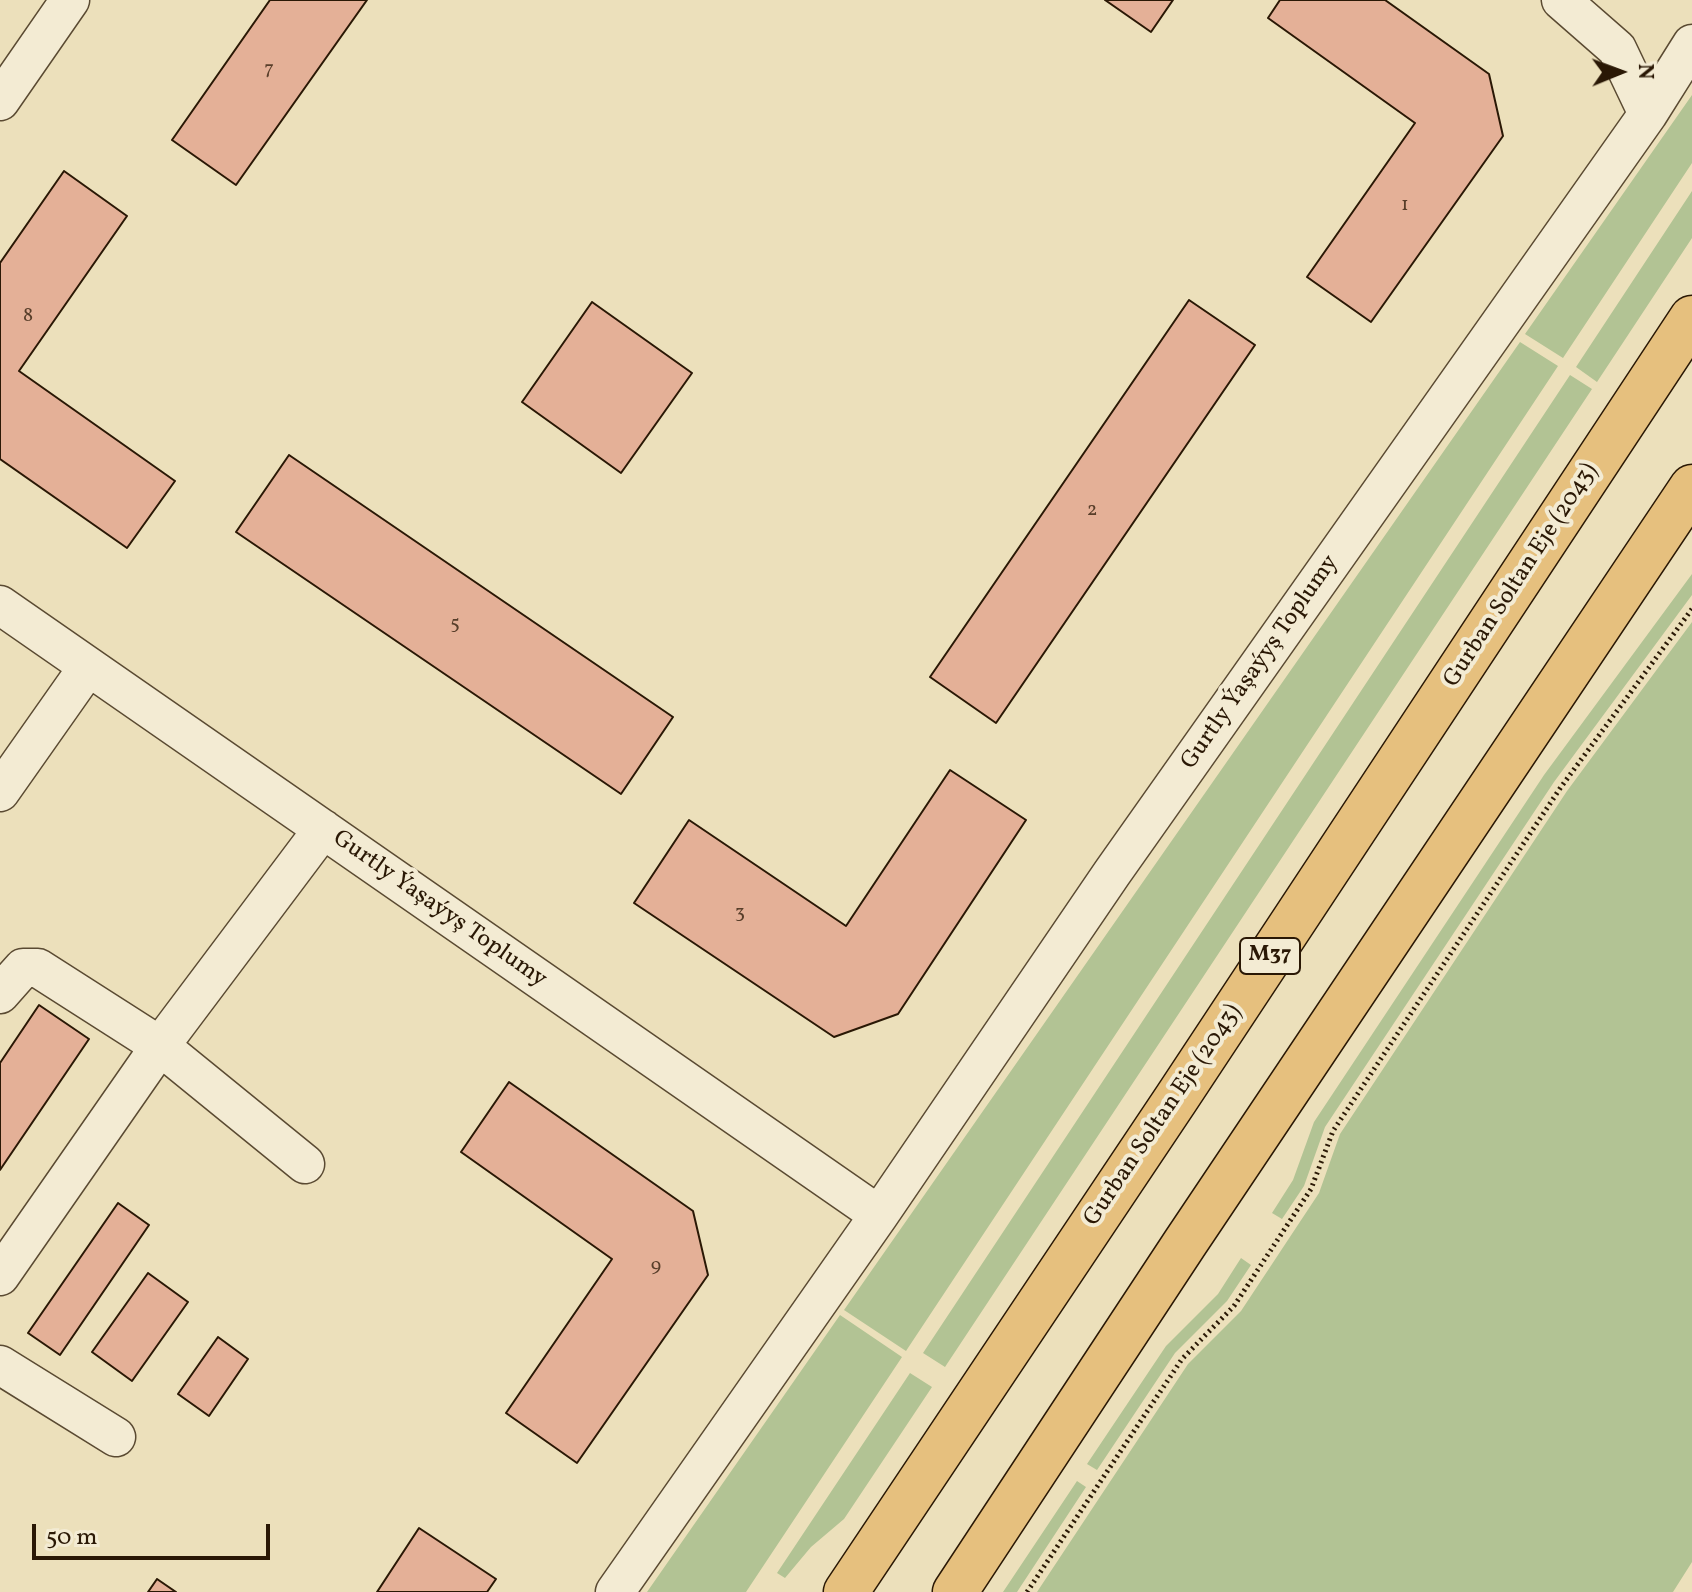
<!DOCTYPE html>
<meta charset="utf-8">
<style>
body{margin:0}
#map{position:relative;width:1692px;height:1592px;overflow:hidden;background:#ece0bb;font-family:Vollkorn,serif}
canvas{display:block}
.north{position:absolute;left:1580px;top:32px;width:80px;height:80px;-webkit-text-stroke:6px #f3ebd3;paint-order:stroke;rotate:89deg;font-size:22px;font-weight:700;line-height:32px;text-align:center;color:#2a1805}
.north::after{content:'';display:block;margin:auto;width:28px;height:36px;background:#2a1805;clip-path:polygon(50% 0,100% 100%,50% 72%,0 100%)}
.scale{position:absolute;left:32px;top:1524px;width:238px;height:36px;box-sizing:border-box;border:4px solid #2a1805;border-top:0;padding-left:10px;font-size:24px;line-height:28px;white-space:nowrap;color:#2a1805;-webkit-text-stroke:6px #f3ebd3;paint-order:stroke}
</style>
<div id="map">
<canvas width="1692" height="1592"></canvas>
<div class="north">N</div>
<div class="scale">50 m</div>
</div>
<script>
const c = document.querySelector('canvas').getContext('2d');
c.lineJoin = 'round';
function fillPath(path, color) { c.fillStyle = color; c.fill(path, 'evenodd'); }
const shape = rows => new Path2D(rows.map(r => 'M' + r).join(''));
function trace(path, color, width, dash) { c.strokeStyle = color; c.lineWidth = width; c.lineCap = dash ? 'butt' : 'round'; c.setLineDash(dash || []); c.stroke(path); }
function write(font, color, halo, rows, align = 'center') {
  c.font = font + ' Vollkorn,serif'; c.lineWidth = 8; c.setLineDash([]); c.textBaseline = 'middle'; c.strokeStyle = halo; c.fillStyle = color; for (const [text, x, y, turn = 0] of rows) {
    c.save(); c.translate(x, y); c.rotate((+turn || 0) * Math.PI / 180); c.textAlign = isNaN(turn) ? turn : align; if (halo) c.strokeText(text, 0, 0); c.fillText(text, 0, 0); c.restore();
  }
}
const green = shape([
 [1692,95,1692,163,1563,358,1525,334],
 [1692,191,1692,238,1597,382,1576,367],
 [1520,342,1558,366,906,1351,844,1310],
 [1570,375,1592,389,945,1367,923,1353],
 [1692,574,1692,595,1554,782,1325,1127,1304,1186,1282,1219,1272,1213,1293,1180,1314,1122,1544,775],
 [1692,622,1692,1562,1673,1592,1037,1592,1188,1364,1241,1311,1319,1193,1340,1134,1567,791],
 [1241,1258,1251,1265,1227,1301,1175,1353,1097,1470,1087,1464,1166,1346,1218,1294],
 [840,1315,902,1357,746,1592,647,1592],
 [910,1373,932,1387,844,1519,811,1547,785,1578,777,1573],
 [1077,1481,1086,1487,1017,1592,1003,1592]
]);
const building = shape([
 [270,0,367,0,236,185,172,140,270,0],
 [1105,0,1173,0,1151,32,1105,0],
 [1280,0,1385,0,1489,74,1503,136,1371,322,1307,277,1415,123,1268,18,1280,0],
 [64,171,127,216,19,371,175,481,127,548,0,459,0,263,64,171],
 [1189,300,1255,345,996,723,930,677,1189,300],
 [592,302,692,373,621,473,522,402,592,302],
 [289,455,673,717,621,794,236,532,289,455],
 [950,770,1026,820,898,1014,834,1037,634,903,689,820,846,926,950,770],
 [39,1005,89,1039,0,1170,0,1063,39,1005],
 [509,1082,693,1211,708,1275,577,1463,506,1413,612,1259,461,1152,509,1082],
 [118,1203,149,1225,60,1355,28,1333,118,1203],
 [148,1273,188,1302,132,1381,92,1352,148,1273],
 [218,1337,248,1359,209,1416,178,1394,218,1337],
 [419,1528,496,1579,487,1592,377,1592,419,1528],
 [157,1579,176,1592,148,1592,157,1579]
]);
const path = shape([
 [1027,1592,1182,1359,1234,1306,1311,1189,1333,1131,1561,787,1692,609]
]);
const minor = shape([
 [1561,0,1617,49,1648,114],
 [0,101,70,0],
 [0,605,879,1215],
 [0,792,88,667],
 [0,994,23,968,38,968,160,1046,305,1164],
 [0,1276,160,1046,323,829],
 [0,1365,116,1437],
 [615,1592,879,1215,1112,873,1648,114,1692,44]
]);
const highway = shape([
 [846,1592,1176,1099,1692,318],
 [955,1592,1185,1243,1692,487]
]);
const numberNames = [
 ["7",269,70],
 ["1",1405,206],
 ["8",28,317],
 ["2",1092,511],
 ["5",455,625],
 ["3",740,914],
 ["9",656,1267]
];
const shields = [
 [1270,956,60]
];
const shieldNames = [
 ["M37",1270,956]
];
const streetNames = [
 ["Gurban Soltan Eje (2043)",1522,576,-57],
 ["Gurtly Ýaşaýyş Toplumy",1261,663,-55],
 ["Gurtly Ýaşaýyş Toplumy",439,910,35],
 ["Gurban Soltan Eje (2043)",1164,1116,-56]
];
fillPath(green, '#b2c394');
fillPath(building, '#e4b097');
trace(building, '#2a1805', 2);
trace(minor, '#5a4a32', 41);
trace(highway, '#2a1805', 47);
trace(path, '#2a1805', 5, [2, 4]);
trace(minor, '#f3ebd3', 38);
trace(highway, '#e6c07e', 44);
write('20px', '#583e2a', null, numberNames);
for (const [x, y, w] of shields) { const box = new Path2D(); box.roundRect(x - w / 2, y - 18, w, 36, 6); c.fillStyle = '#f3ebd3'; c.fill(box); trace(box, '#2a1805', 2); }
write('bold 22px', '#2a1805', null, shieldNames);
write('24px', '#2a1805', '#f3ebd3', streetNames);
</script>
